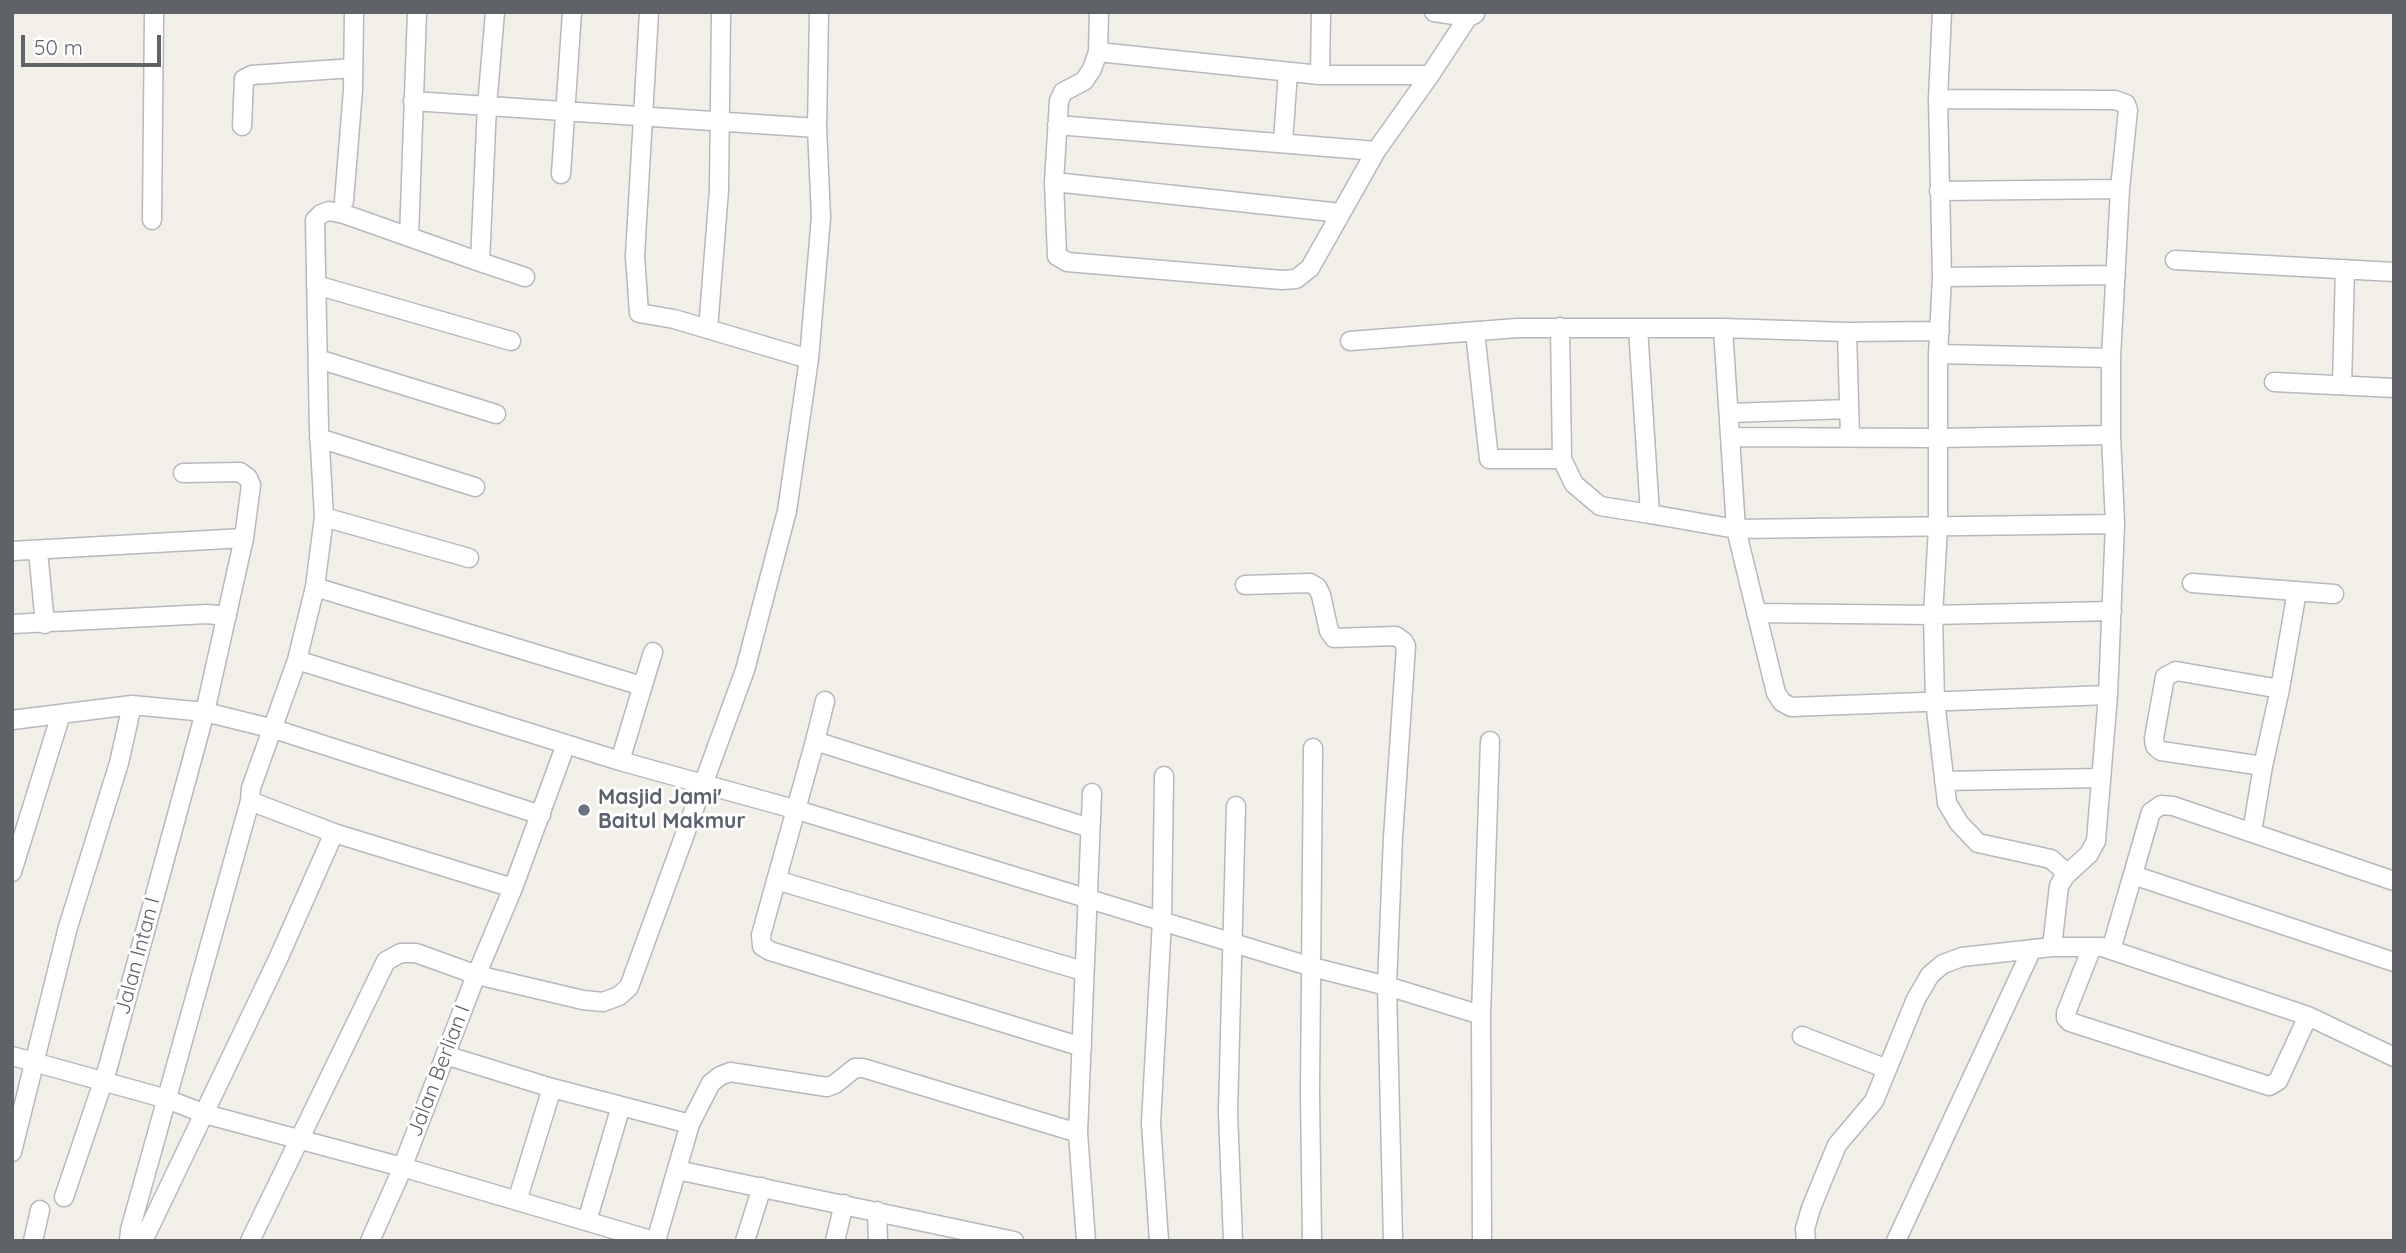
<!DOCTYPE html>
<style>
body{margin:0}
#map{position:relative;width:2406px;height:1253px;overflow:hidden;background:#f1efe8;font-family:Quicksand,sans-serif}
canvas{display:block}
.frame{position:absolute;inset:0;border:14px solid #5f6368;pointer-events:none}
.scale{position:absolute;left:21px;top:35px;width:140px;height:32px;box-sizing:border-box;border:4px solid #5f6368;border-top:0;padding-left:9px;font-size:21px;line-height:24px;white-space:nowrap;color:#5f6368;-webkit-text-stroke:5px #fff;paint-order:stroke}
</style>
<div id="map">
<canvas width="2406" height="1253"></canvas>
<div class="frame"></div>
<div class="scale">50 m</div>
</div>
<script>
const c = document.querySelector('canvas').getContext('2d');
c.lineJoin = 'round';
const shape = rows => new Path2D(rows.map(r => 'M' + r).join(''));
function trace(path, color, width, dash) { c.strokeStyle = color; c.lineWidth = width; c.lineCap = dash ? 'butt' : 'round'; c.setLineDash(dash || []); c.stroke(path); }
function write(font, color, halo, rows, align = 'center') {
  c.font = font + ' Quicksand,sans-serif'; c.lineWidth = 6; c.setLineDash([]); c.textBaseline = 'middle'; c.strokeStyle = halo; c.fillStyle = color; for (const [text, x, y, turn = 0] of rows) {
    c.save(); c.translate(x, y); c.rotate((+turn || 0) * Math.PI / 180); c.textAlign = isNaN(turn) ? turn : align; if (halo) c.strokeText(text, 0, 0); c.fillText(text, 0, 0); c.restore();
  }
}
const street = shape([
 [495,12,487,106,480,262,344,214,329,211,321,214,315,220,319,429,324,517,315,587,297,660,251,788,250,801,334,833,513,888],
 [649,12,635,256,639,313,674,319,809,359],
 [1099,12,1098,52,1092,69,1084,81,1063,92,1059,101,1054,182,1057,256,1067,262,1282,280,1296,279,1310,268,1376,151,1430,75,1468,17],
 [1434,12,1468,17,1475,14],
 [1942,12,1938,99,1942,277,1938,354,1938,528,1933,615,1935,701,1947,803,1959,823,1978,843,2051,859,2061,868,2065,876],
 [1098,52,1320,75,1430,75],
 [1320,75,1321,12],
 [413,101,817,128],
 [1057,125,1376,151],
 [242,126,244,79,252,75,353,68],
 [1283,142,1288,72],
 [561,174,572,12],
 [1054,182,1341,213],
 [1939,191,2120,189],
 [344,201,353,90,354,12],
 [152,220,154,12],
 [409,237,417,12],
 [2175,260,2394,272],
 [480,262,525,277],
 [1942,277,2116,275],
 [316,285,511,341],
 [1560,327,1562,459,1574,484,1600,506,1650,514],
 [1638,328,1650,514,1736,529,2115,524],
 [1723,328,1736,529,1776,693,1782,702,1791,707,2108,695],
 [708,329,719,190,721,12],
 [1475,332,1489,459,1562,459],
 [1847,332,1850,437],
 [1350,341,1517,328,1723,328,1847,332,1940,331],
 [1938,354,2111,358],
 [318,359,496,414],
 [2274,382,2394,388],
 [2342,385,2345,269],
 [1730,413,1848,409],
 [1731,437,1938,438,2111,435],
 [319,438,475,487],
 [324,517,469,558],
 [12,551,244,538],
 [38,551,45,624],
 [2192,583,2334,594],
 [1245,585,1310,583,1317,587,1321,595,1329,631,1334,638,1396,636,1403,641,1406,646,1393,837,1387,986,1393,1241],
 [315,587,642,686],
 [1756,613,1933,615,2112,611],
 [12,624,207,614,227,616],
 [297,660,620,761,794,809,1312,967,1387,986,1481,1015],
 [12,720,132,705,205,712,274,729,541,815],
 [815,741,825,701],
 [620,761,653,652],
 [2263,766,2161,751,2155,746,2154,738,2165,677,2176,671,2280,689],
 [1944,781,2100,778],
 [2252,832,2263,766,2280,689,2297,591],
 [12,872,61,714],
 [2133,875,2394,962],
 [776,880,1083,971],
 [2052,947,2102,947,2308,1016,2394,1057],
 [2092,947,2066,1013,2066,1018,2070,1022,2269,1086,2278,1081,2308,1016],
 [2111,950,2151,812,2161,805,2173,806,2394,881],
 [1802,1036,1887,1069],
 [1082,1047,770,951,762,946,761,935,815,741,1090,828],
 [445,1055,552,1088,690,1124],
 [12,1056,167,1099,205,1114,402,1167,654,1241],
 [12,1152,68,927,119,763,132,705],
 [677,1170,1014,1241],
 [64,1197,108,1067,205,712,244,538,251,485,248,478,240,472,183,473],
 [517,1201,552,1088],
 [877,1211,878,1241],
 [587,1221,621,1106],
 [33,1241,40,1210],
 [129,1241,130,1230,250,801],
 [143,1241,278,959,334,833],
 [250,1241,386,961,401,953,416,953,477,975,583,1000,603,1002,619,996,629,987,745,670,787,511,809,359,821,217,817,128,819,12],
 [370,1241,399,1176,473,983,513,888,566,744],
 [656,1241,690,1124,711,1083,720,1076,730,1072,827,1087,835,1084,855,1068,863,1068,1078,1133],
 [745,1241,762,1187],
 [835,1241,844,1204],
 [1086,1241,1078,1133,1092,793],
 [1159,1241,1151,1123,1162,920,1164,776],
 [1233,1241,1228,1112,1236,806],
 [1312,1241,1310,1093,1313,748],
 [1482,1241,1481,1015,1490,741],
 [1806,1241,1805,1229,1811,1208,1837,1145,1874,1101,1916,999,1930,975,1943,964,1962,957,2052,947,2059,886,2065,876,2089,854,2096,841,2108,695,2115,524,2111,435,2111,358,2120,189,2128,110,2126,104,2115,100,1938,99],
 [1896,1241,2032,949]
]);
const markers = [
 [584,810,7,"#6b7280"]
];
const worshipNames = [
 ["Masjid Jami'",598,798],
 ["Baitul Makmur",598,822]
];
const streetNames = [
 ["Jalan Intan I",138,956,-75],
 ["Jalan Berlian I",439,1071,-69]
];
trace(street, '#b5b8bc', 21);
trace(street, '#fff', 18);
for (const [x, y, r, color] of markers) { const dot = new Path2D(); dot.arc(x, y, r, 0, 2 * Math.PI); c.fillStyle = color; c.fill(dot); trace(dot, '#fff', 2.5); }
write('bold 21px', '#5b616d', '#fff', worshipNames, 'left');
write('21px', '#5f6368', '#fff', streetNames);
</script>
